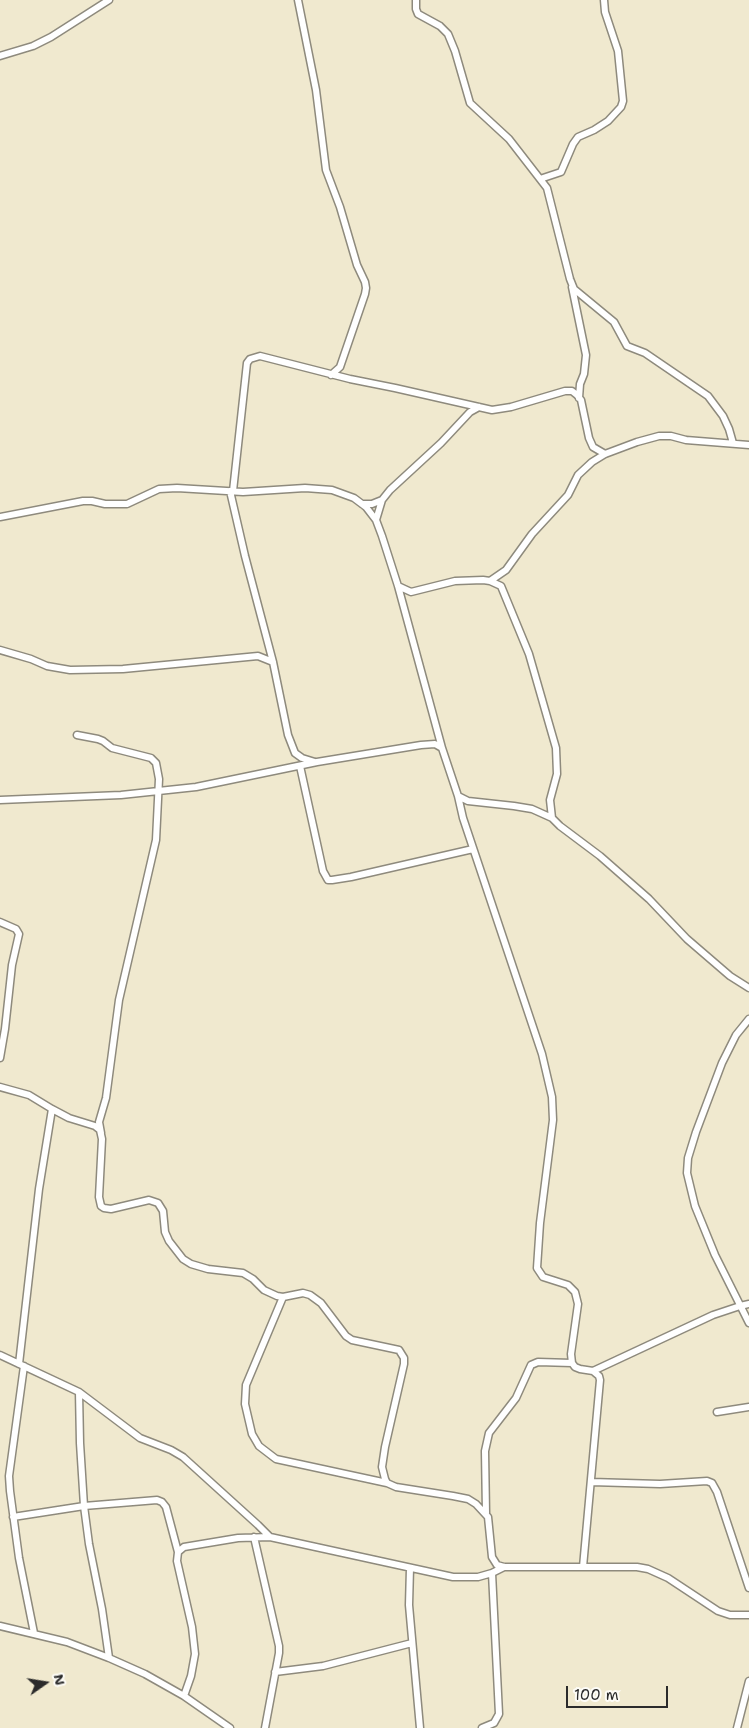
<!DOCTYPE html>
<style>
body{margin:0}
#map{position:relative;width:749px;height:1728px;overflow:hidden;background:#f0e9cf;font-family:"Shantell Sans",sans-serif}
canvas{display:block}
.north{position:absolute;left:20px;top:1658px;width:50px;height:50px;-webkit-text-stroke:4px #fdfcf7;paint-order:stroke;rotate:77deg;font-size:14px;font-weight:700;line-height:20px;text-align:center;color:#2b2b2b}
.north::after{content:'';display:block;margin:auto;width:18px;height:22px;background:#2b2b2b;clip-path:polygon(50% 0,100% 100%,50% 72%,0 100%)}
.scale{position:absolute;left:566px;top:1686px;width:102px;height:22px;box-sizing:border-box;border:2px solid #2b2b2b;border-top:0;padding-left:6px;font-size:15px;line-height:18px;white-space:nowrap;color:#2b2b2b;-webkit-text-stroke:4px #fdfcf7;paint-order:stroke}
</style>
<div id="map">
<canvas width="749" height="1728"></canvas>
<div class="north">N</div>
<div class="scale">100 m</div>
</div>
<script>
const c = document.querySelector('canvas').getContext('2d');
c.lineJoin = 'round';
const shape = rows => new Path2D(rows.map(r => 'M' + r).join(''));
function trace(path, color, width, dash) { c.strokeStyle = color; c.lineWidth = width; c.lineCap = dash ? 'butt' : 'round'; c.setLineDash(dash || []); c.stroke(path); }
const street = shape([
 [298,0,316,90,326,170,340,207,357,265,365,282,366,288,365,294,340,367,331,375],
 [416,0,416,9,418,14,440,26,448,34,455,51,470,103,509,139,547,188,570,279,574,289,614,322,627,346,645,353,708,396,723,416,729,429,733,443],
 [0,56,33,46,51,37,109,0],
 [540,179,561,172,573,144,578,137,594,130,608,121,621,107,623,101,618,51,605,12,604,0],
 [572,287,586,355,584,374,580,384,579,398],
 [230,491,245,556,273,662,288,735,295,753,302,758,315,762],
 [233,491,247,363,250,359,260,356,350,379,395,388,492,410,511,407,565,391,572,391,577,395,581,400,589,438,593,447,605,454],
 [362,504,372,504,382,500],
 [0,517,83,501,92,501,105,504,127,504,159,489,177,488,243,492,305,488,332,490,354,498,366,507,376,520,382,536,398,586,442,748],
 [376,520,382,500,390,490,441,443,470,412,479,407],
 [490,581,506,570,532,534,568,495,578,475,592,462,605,454,637,442,659,436,671,436,686,440,749,445],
 [398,586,411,592,455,581,483,580,490,581,501,586,529,654,556,748,557,774,550,800,552,818],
 [0,650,31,659,47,666,70,670,123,669,258,656,273,662],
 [77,735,98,739,103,741,112,748,151,758,156,763,159,779,156,840,119,1000,106,1098,99,1122,101,1133],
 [300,766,323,871,328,880,332,880,351,877,473,849],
 [458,796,463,818,542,1054,552,1097,553,1120,540,1223,537,1268,543,1277,568,1285,575,1292,578,1304,571,1354,572,1363,575,1367,580,1369,593,1371,599,1376,600,1380,583,1567],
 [0,800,121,795,196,787,317,762,421,745,435,744,442,748,458,796,468,801,514,806,532,809,552,818,560,826,600,856,649,899,687,939,730,976,749,988],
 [0,922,16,929,19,934,12,965,5,1029,0,1058],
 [749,1019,736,1035,722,1063,696,1132,688,1158,687,1173,695,1206,715,1255,749,1323],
 [0,1087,29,1095,52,1109,69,1118,95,1126,100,1130,102,1139,99,1197,101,1206,104,1208,111,1209,149,1200,158,1203,163,1211,165,1232,169,1241,183,1259,191,1264,208,1269,243,1273,253,1279,264,1290,277,1296,283,1297,303,1293,310,1295,321,1303,346,1336,352,1340,399,1350,404,1358,404,1364,385,1447,382,1467,385,1479,387,1483,396,1487,453,1496,468,1499,476,1504,488,1517,492,1557,497,1565,504,1567,637,1567,648,1569,668,1578,718,1611,730,1615,749,1615],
 [283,1297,246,1385,245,1404,252,1434,259,1446,276,1459,387,1483],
 [0,1355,79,1392,140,1438,171,1450,183,1457,258,1525,270,1537],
 [19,1364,39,1189,52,1109],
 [24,1366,9,1476,10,1491,19,1558,34,1633],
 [593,1371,713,1315,740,1306,749,1304],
 [79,1392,80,1443,84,1506,89,1544,102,1609,109,1658],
 [717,1412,749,1407],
 [591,1482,660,1484,707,1481,712,1483,717,1492,749,1588],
 [486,1513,485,1451,489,1433,516,1398,531,1365,538,1362,572,1363],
 [13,1517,84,1506,157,1500,162,1502,166,1507,178,1552],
 [254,1537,279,1646,279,1653,265,1728],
 [410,1568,409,1605,420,1728],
 [0,1626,67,1642,109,1658,145,1674,184,1696,230,1728],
 [275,1672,323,1666,412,1643],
 [184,1696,191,1676,195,1654,192,1627,177,1561,178,1552,184,1547,238,1538,270,1537,453,1577,478,1577,492,1573,504,1567],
 [482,1728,494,1723,499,1714,492,1573],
 [737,1728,749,1681]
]);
trace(street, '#8e8a7d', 9);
trace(street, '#fff', 6);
</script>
